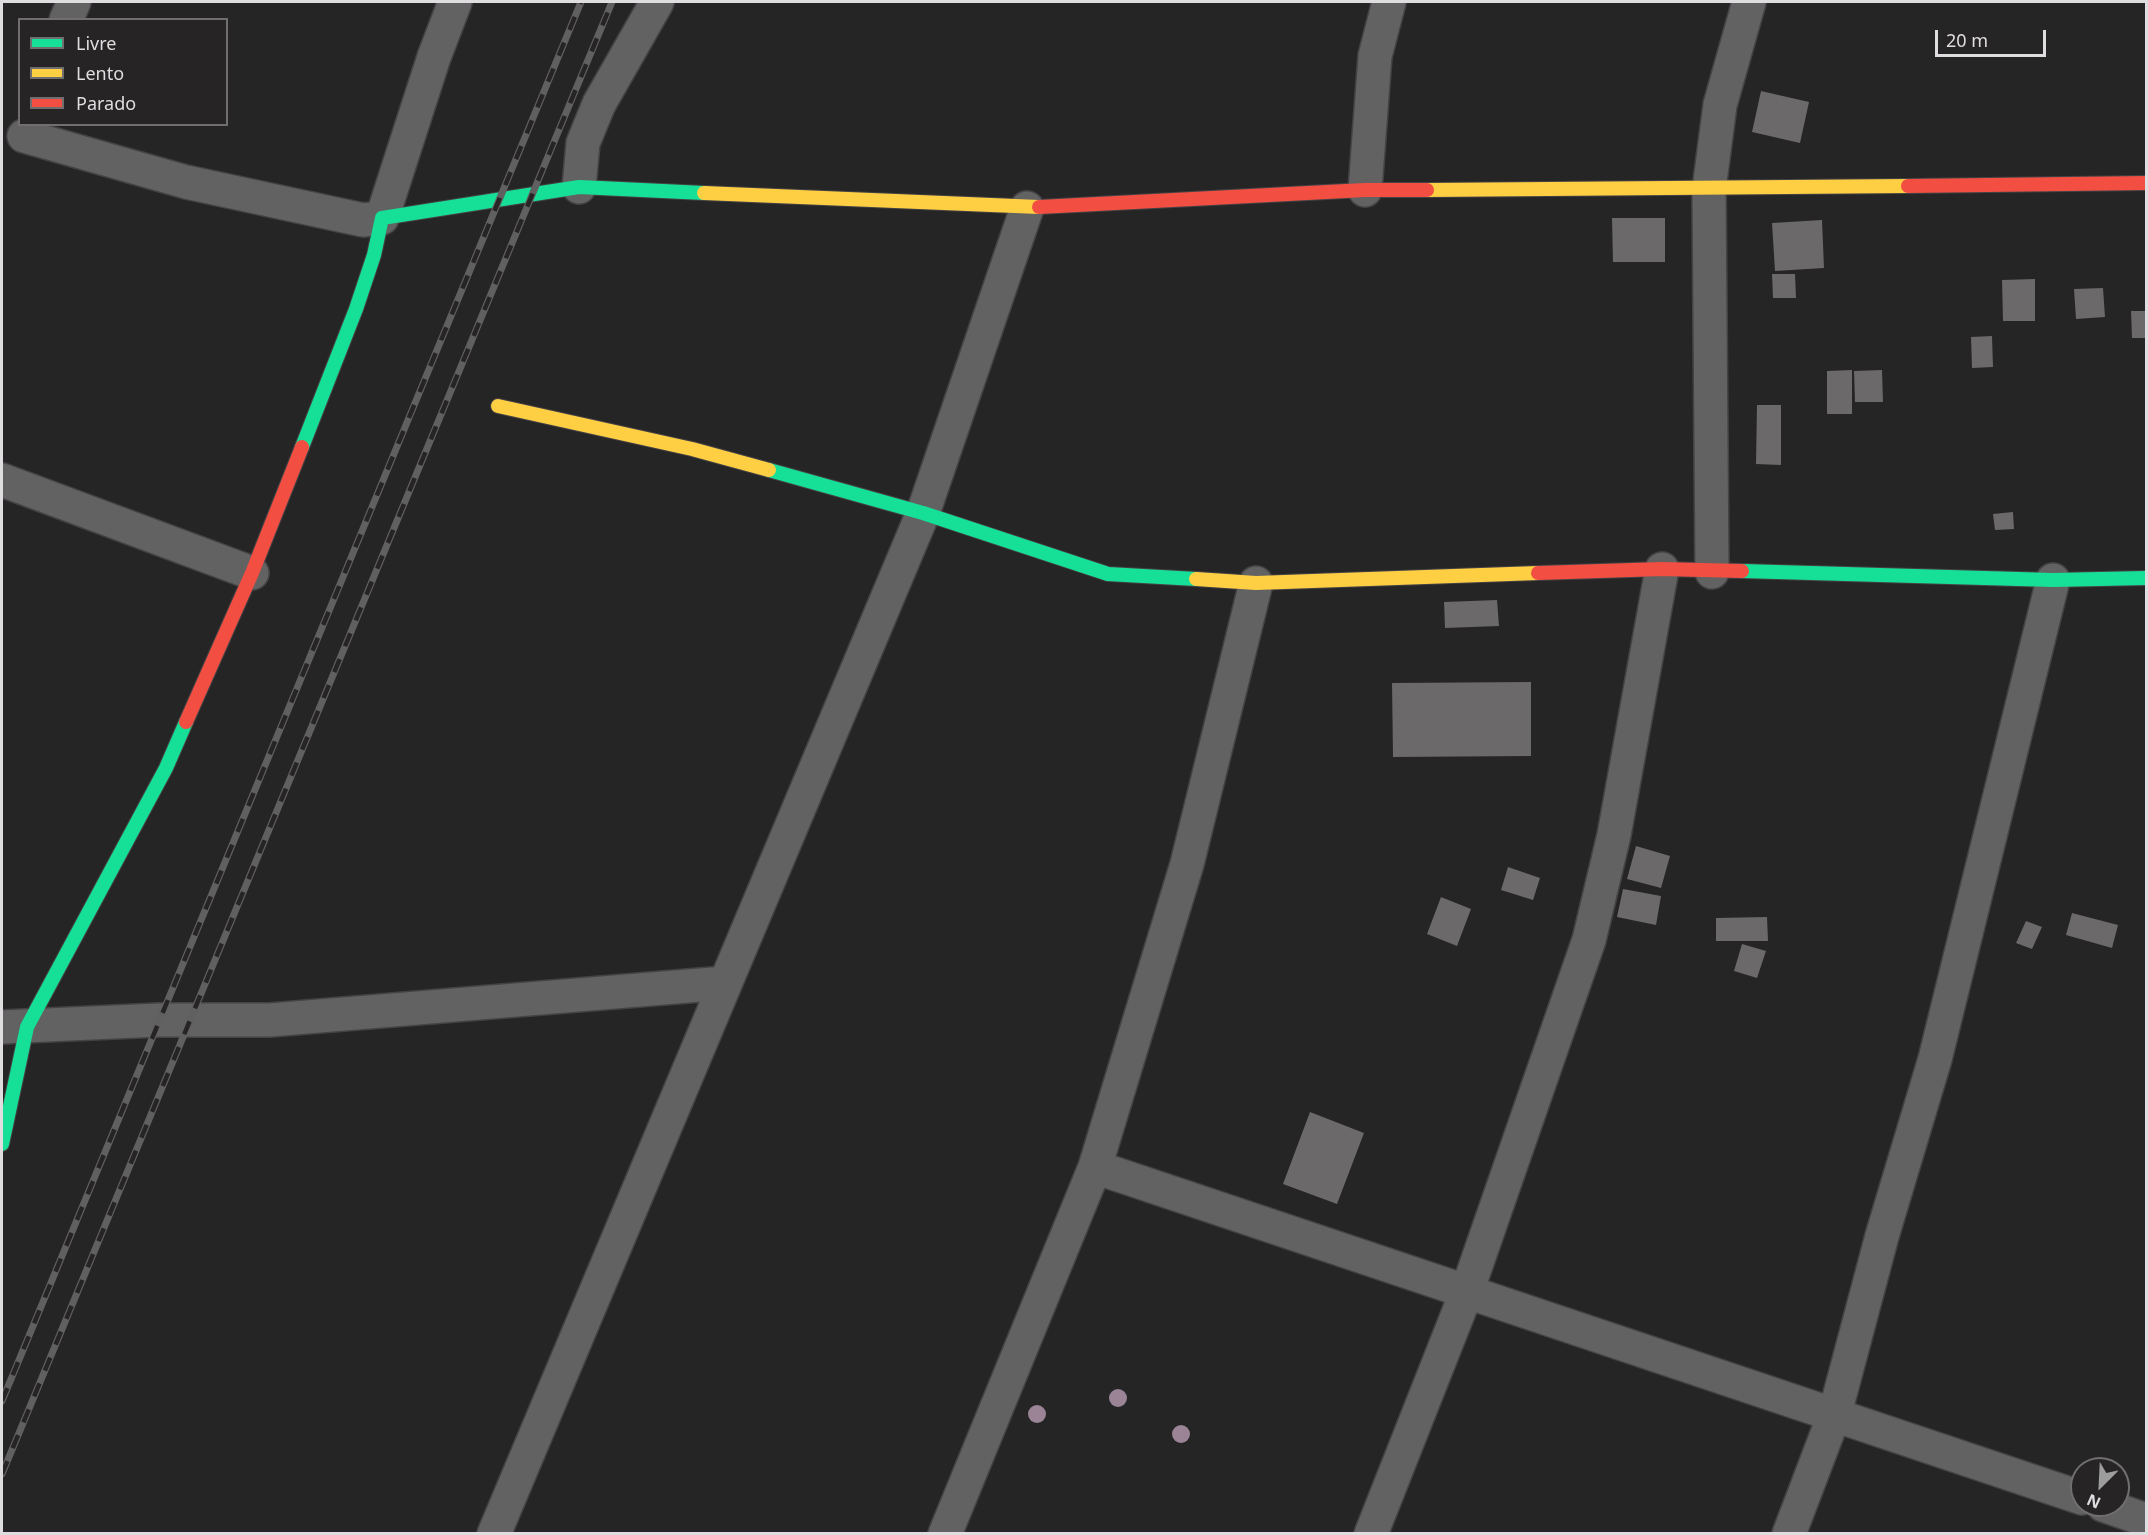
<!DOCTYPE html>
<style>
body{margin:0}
#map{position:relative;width:2148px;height:1535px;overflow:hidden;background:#262526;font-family:"Noto Sans",sans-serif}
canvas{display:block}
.frame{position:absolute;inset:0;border:3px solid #dfdddf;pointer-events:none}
.legend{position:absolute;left:18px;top:18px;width:210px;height:108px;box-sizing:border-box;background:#272426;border:2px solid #716e70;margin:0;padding:8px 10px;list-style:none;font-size:18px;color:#dfdddf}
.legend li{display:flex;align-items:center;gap:12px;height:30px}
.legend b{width:30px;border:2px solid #716e70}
.north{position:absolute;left:2070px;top:1457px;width:60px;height:60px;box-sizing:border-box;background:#272426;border:2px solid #716e70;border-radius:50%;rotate:204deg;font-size:16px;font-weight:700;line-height:24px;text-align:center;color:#dfdddf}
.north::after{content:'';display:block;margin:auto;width:21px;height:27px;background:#9e9d9e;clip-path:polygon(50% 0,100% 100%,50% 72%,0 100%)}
.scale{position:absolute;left:1935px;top:30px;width:111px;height:27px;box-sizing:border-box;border:3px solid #dfdddf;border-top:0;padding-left:8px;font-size:18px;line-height:21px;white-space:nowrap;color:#dfdddf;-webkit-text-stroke:4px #272426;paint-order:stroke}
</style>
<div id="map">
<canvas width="2148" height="1535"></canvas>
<div class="frame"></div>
<ul class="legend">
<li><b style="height:8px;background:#16e098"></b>Livre</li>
<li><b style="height:8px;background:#ffcf43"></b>Lento</li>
<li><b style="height:8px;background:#f24e42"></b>Parado</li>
</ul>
<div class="north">N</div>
<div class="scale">20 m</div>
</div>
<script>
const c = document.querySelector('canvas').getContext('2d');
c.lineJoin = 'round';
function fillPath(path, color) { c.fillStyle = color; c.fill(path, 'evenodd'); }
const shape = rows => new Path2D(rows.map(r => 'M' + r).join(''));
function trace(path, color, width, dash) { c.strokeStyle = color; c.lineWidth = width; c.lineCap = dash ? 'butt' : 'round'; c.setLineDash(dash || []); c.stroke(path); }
const building = shape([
 [1761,91,1809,102,1800,143,1752,132],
 [1612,218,1665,218,1665,262,1613,262],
 [1822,220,1824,268,1775,271,1772,223],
 [1772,274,1795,274,1796,298,1773,298],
 [2035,279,2035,321,2003,321,2002,280],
 [2103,288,2105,317,2076,319,2074,289],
 [2131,311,2146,311,2146,338,2132,338],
 [1992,336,1993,367,1972,368,1971,337],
 [1852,370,1852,414,1827,414,1827,371],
 [1882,370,1883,402,1855,402,1854,371],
 [1757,405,1781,405,1781,465,1756,464],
 [2013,512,2014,529,1995,530,1993,514],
 [1497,600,1499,626,1445,628,1444,602],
 [1531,682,1531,756,1393,757,1392,683],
 [1636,846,1670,856,1661,888,1627,879],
 [1508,867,1540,878,1533,900,1501,890],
 [1623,889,1661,896,1656,925,1617,917],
 [1441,897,1471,909,1457,946,1427,934],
 [2072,913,2118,925,2112,948,2066,935],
 [1767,917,1768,941,1716,941,1716,918],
 [2026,921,2042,927,2032,949,2016,943],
 [1742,944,1766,951,1757,978,1734,971],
 [1310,1112,1364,1133,1337,1204,1283,1184]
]);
const street = shape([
 [66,20,74,2],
 [24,136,186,182,363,220,382,218,434,57,455,2],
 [579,187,583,143,599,104,657,2],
 [1365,190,1375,56,1389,2],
 [2,480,252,573],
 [1712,572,1709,189,1720,105,1749,2],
 [2,1027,159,1020,270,1020,725,983],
 [1095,1167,2082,1498],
 [2103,1505,2146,1520],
 [494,1534,923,513,1027,208],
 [945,1534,1095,1167,1187,864,1256,583],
 [1371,1534,1467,1291,1589,940,1614,835,1662,569],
 [1789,1534,1835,1413,1882,1236,1935,1059,2053,580]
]);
const fast = shape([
 [302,447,356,309,374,255,382,218,579,187,704,193],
 [769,470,923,513,1108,574,1196,579],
 [1742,571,2053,580,2146,578],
 [2,1144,27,1027,166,768,186,722]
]);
const slow = shape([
 [1427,190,1908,186],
 [704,193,1039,207],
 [498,406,692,449,769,470],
 [1196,579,1256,583,1538,573]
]);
const jam = shape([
 [1908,186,2146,183],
 [1039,207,1365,190,1427,190],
 [1538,573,1662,569,1742,571],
 [186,722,252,573,302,447]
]);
const rail = shape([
 [2,1401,581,2],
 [2,1474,612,2]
]);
const trees = [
 [1118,1398],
 [1037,1414],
 [1181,1434]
];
fillPath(building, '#6b696a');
trace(street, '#444244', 36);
trace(fast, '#444244', 16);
trace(slow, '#444244', 16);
trace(jam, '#444244', 16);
trace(street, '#626262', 33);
trace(fast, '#16e098', 14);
trace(slow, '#ffcf43', 14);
trace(jam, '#f24e42', 14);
trace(rail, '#606060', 7);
trace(rail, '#272426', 4.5, [14]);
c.fillStyle = '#9a8495';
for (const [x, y] of trees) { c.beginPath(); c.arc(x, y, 9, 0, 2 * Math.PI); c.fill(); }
</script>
